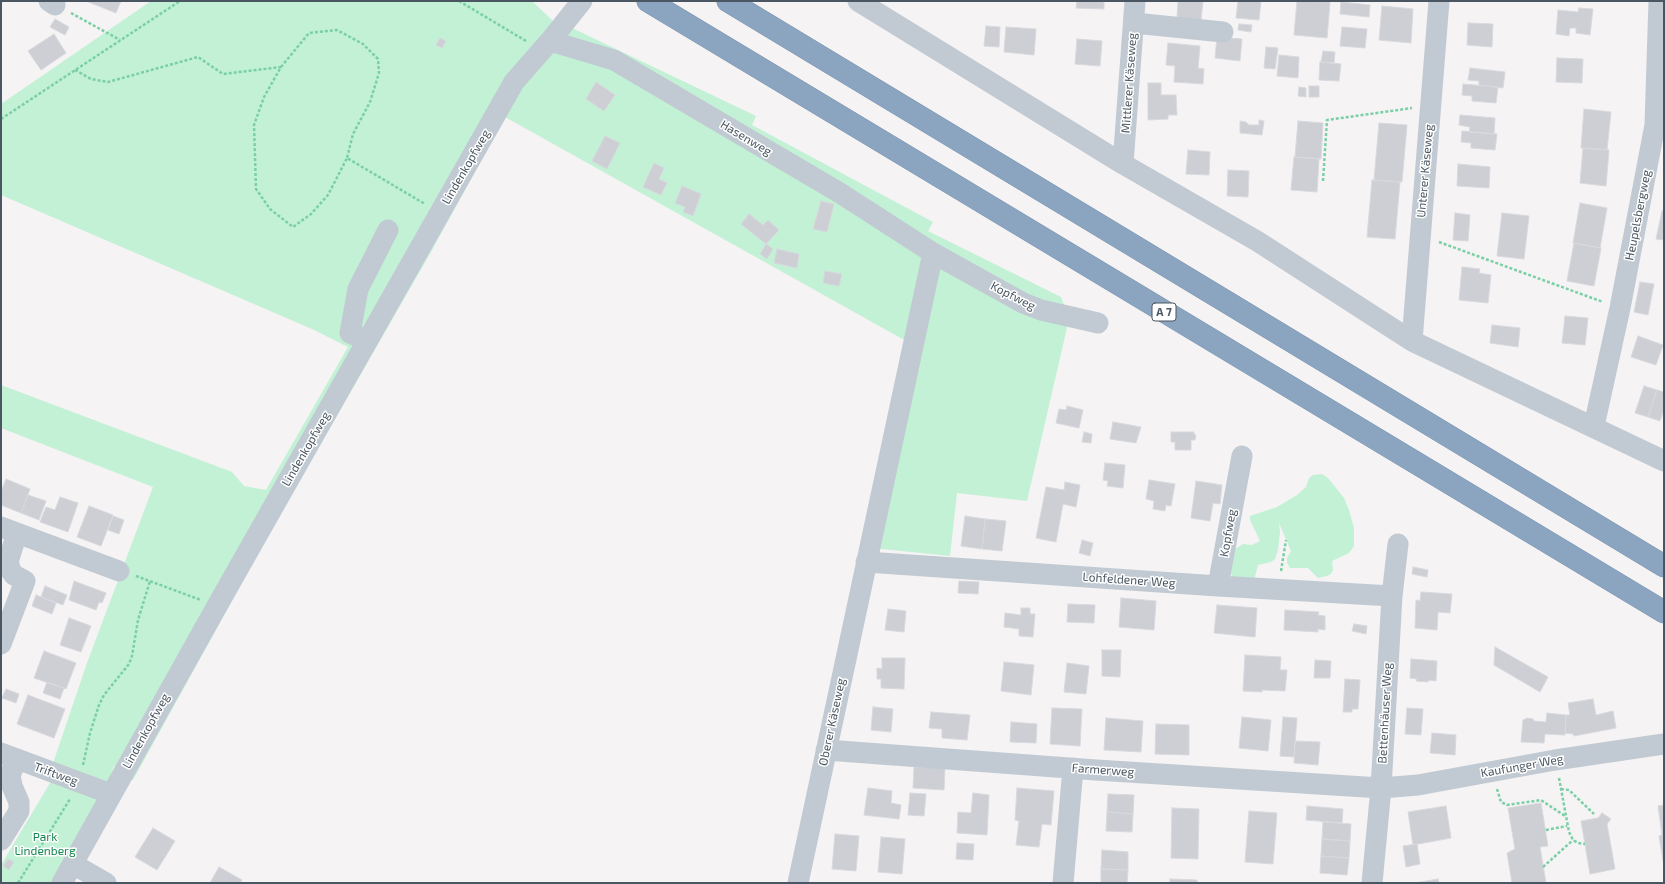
<!DOCTYPE html>
<meta charset="utf-8">
<style>
body{margin:0}
#map{position:relative;width:1665px;height:884px;overflow:hidden;background:#f5f3f3;font-family:"Exo 2",sans-serif}
canvas{display:block}
.frame{position:absolute;inset:0;border:2px solid #4a5661;pointer-events:none}
</style>
<div id="map">
<canvas width="1665" height="884"></canvas>
<div class="frame"></div>
</div>
<script>
const c = document.querySelector('canvas').getContext('2d');
c.lineJoin = 'round';
function fillPath(path, color) { c.fillStyle = color; c.fill(path, 'evenodd'); }
const shape = rows => new Path2D(rows.map(r => 'M' + r).join(''));
function trace(path, color, width, dash) { c.strokeStyle = color; c.lineWidth = width; c.lineCap = dash ? 'butt' : 'round'; c.setLineDash(dash || []); c.stroke(path); }
function write(font, color, halo, rows, align = 'center') {
  c.font = font + ' "Exo 2",sans-serif'; c.lineWidth = 3; c.setLineDash([]); c.textBaseline = 'middle'; c.strokeStyle = halo; c.fillStyle = color; for (const [text, x, y, turn = 0] of rows) {
    c.save(); c.translate(x, y); c.rotate((+turn || 0) * Math.PI / 180); c.textAlign = isNaN(turn) ? turn : align; if (halo) c.strokeText(text, 0, 0); c.fillText(text, 0, 0); c.restore();
  }
}
const green = shape([
 [151,1,532,1,554,22,572,28,756,116,752,125,933,222,928,231,1061,297,1069,319,1027,501,957,493,950,556,882,549,862,550,906,341,505,117,431,252,269,534,133,780,114,766,108,784,54,883,1,883,1,865,50,783,50,772,87,663,153,487,1,428,1,385,232,472,244,486,266,490,348,347,312,329,1,195,1,104],
 [1322,474,1328,478,1344,498,1349,510,1354,528,1354,546,1349,553,1332,561,1333,570,1331,574,1327,576,1318,578,1308,568,1290,568,1287,563,1287,558,1291,551,1279,523,1280,532,1278,550,1275,559,1271,562,1258,565,1254,580,1232,577,1231,573,1235,549,1243,544,1252,545,1260,541,1250,520,1250,516,1277,507,1297,495,1306,487,1309,478,1313,475]
]);
const building = shape([
 [86,1,121,1,116,13,86,1],
 [1077,1,1104,1,1104,9,1076,8,1077,1],
 [1178,1,1203,1,1201,20,1177,18,1178,1],
 [1238,1,1261,1,1259,20,1236,18,1238,1],
 [1297,1,1330,2,1327,38,1294,35,1297,1],
 [1341,2,1370,5,1369,17,1340,14,1341,2],
 [1382,6,1413,9,1411,43,1379,40,1382,6],
 [1579,8,1593,9,1590,35,1576,33,1576,28,1570,28,1569,36,1556,34,1558,10,1578,12,1579,8],
 [55,19,69,27,65,35,50,27,55,19],
 [1468,23,1493,24,1492,47,1467,45,1468,23],
 [1239,24,1252,25,1251,32,1238,30,1239,24],
 [986,26,1000,27,999,47,984,46,986,26],
 [1006,27,1036,29,1034,55,1004,52,1006,27],
 [1342,27,1367,29,1365,48,1340,46,1342,27],
 [54,34,66,53,41,70,28,51,54,34],
 [1217,37,1242,39,1240,61,1215,58,1217,37],
 [440,38,446,41,442,48,436,45,440,38],
 [1077,39,1102,41,1100,66,1075,64,1077,39],
 [1168,43,1200,46,1198,68,1204,69,1203,84,1174,82,1175,66,1166,65,1168,43],
 [1266,47,1278,48,1275,69,1264,68,1266,47],
 [1323,51,1335,52,1334,63,1321,62,1323,51],
 [1279,55,1299,57,1298,78,1277,76,1279,55],
 [1557,58,1583,59,1582,83,1556,82,1557,58],
 [1320,62,1341,64,1339,81,1319,80,1320,62],
 [1470,68,1505,72,1503,88,1479,85,1479,81,1468,80,1470,68],
 [596,82,615,95,604,111,586,99,596,82],
 [1148,83,1161,83,1161,95,1176,95,1177,115,1168,115,1168,119,1148,120,1148,83],
 [1463,84,1498,87,1496,103,1472,101,1472,96,1462,95,1463,84],
 [1309,86,1319,86,1319,97,1309,97,1309,86],
 [1299,87,1306,88,1306,97,1298,96,1299,87],
 [1584,109,1611,112,1607,150,1581,148,1584,109],
 [1460,115,1495,118,1494,134,1469,132,1470,127,1459,125,1460,115],
 [1259,120,1264,121,1262,135,1240,133,1240,121,1246,122,1249,125,1259,125,1259,120],
 [1298,121,1323,123,1321,159,1295,157,1298,121],
 [1379,123,1407,125,1402,182,1374,180,1379,123],
 [1462,131,1497,134,1495,150,1471,148,1471,143,1461,142,1462,131],
 [605,136,620,143,607,169,592,161,605,136],
 [1583,148,1609,150,1606,186,1580,183,1583,148],
 [1188,150,1210,152,1209,175,1186,174,1188,150],
 [1294,157,1319,159,1317,192,1291,190,1294,157],
 [654,163,664,168,659,179,667,183,661,195,643,187,654,163],
 [1458,164,1490,167,1489,188,1457,186,1458,164],
 [1228,170,1249,171,1248,197,1227,196,1228,170],
 [1372,180,1400,182,1395,239,1367,237,1372,180],
 [682,186,701,194,693,216,683,212,685,207,675,203,682,186],
 [821,201,834,204,827,232,813,229,821,201],
 [1580,203,1607,208,1600,248,1573,243,1580,203],
 [1662,211,1664,211,1664,240,1656,239,1662,211],
 [1455,213,1470,215,1468,241,1453,240,1455,213],
 [1502,213,1529,216,1524,259,1497,256,1502,213],
 [749,214,763,225,768,220,779,230,766,244,741,224,749,214],
 [1574,243,1601,248,1594,286,1567,281,1574,243],
 [766,244,773,249,767,259,760,254,766,244],
 [777,249,799,254,797,268,774,263,777,249],
 [1462,267,1480,269,1479,273,1491,275,1488,303,1459,300,1462,267],
 [825,271,842,274,839,286,823,283,825,271],
 [1640,282,1654,284,1648,315,1634,312,1640,282],
 [1565,316,1588,318,1585,345,1562,343,1565,316],
 [1492,325,1520,328,1518,347,1490,343,1492,325],
 [1638,336,1663,345,1656,365,1631,357,1638,336],
 [1644,386,1657,390,1648,417,1635,413,1644,386],
 [1657,390,1664,392,1664,409,1660,421,1648,417,1657,390],
 [1067,406,1083,410,1079,428,1056,423,1059,409,1066,410,1067,406],
 [1113,422,1141,427,1136,443,1110,439,1113,422],
 [1084,432,1092,434,1091,443,1082,442,1084,432],
 [1171,432,1194,432,1194,435,1196,435,1195,440,1191,440,1191,450,1175,450,1175,442,1171,442,1171,432],
 [1105,463,1125,465,1123,488,1107,486,1108,481,1103,480,1105,463],
 [6,479,30,489,21,513,1,505,1,492,6,479],
 [1149,480,1175,484,1171,506,1166,505,1165,511,1153,509,1154,501,1146,499,1149,480],
 [1196,481,1222,485,1220,504,1213,503,1210,521,1191,518,1196,481],
 [1065,482,1080,485,1076,507,1063,504,1056,542,1036,538,1046,487,1064,490,1065,482],
 [28,495,46,501,39,520,21,513,28,495],
 [60,497,78,503,68,532,40,522,46,507,55,510,60,497],
 [89,506,113,515,101,546,77,537,89,506],
 [113,516,124,520,119,534,108,530,113,516],
 [965,516,985,519,982,549,961,546,965,516],
 [985,519,1006,521,1002,551,982,549,985,519],
 [1082,540,1093,543,1090,556,1079,553,1082,540],
 [1413,567,1428,570,1427,577,1412,574,1413,567],
 [74,581,106,593,102,603,99,602,96,610,69,600,74,581],
 [959,581,979,582,978,594,958,593,959,581],
 [45,586,67,595,63,605,41,597,45,586],
 [1421,592,1452,594,1450,613,1438,612,1437,630,1415,628,1416,600,1420,601,1421,592],
 [36,595,56,603,52,614,32,606,36,595],
 [1121,598,1156,601,1154,630,1119,627,1121,598],
 [1068,604,1095,605,1094,623,1067,622,1068,604],
 [1217,605,1257,608,1255,637,1214,633,1217,605],
 [1021,608,1030,608,1030,614,1035,614,1033,637,1019,636,1019,629,1004,627,1005,613,1021,615,1021,608],
 [888,609,906,611,904,632,885,630,888,609],
 [1285,610,1319,612,1318,615,1325,616,1325,630,1318,629,1318,632,1284,630,1285,610],
 [69,618,91,626,81,652,60,645,69,618],
 [1354,624,1367,626,1366,634,1352,631,1354,624],
 [1495,647,1548,677,1540,692,1494,665,1495,647],
 [1102,650,1121,650,1120,677,1102,676,1102,650],
 [44,651,76,663,66,689,34,678,44,651],
 [1245,655,1281,657,1280,670,1287,670,1285,691,1262,690,1262,692,1243,691,1245,655],
 [882,658,905,658,904,689,881,688,881,679,877,679,877,668,882,669,882,658],
 [1411,659,1437,661,1436,681,1429,680,1428,682,1416,681,1417,679,1410,678,1411,659],
 [1315,660,1331,661,1330,678,1314,678,1315,660],
 [1004,662,1034,665,1031,695,1001,691,1004,662],
 [1067,663,1089,666,1086,694,1064,692,1067,663],
 [1345,679,1360,680,1358,709,1352,709,1352,712,1343,712,1345,679],
 [47,682,64,688,60,699,43,693,47,682],
 [6,689,19,694,16,703,2,698,6,689],
 [28,695,65,709,54,738,17,724,28,695],
 [1593,699,1596,715,1613,711,1616,728,1574,736,1573,734,1565,733,1566,715,1570,715,1568,703,1593,699],
 [873,707,893,709,891,732,871,730,873,707],
 [1052,708,1082,709,1080,746,1050,744,1052,708],
 [1407,708,1423,709,1421,735,1405,734,1407,708],
 [931,712,970,715,967,740,942,738,942,729,929,728,931,712],
 [1547,713,1566,715,1565,735,1545,734,1544,743,1521,742,1523,720,1527,718,1533,719,1534,721,1546,722,1547,713],
 [1242,717,1271,720,1268,751,1239,748,1242,717],
 [1283,717,1297,718,1294,757,1280,756,1283,717],
 [1106,718,1143,721,1141,752,1104,750,1106,718],
 [1011,722,1037,724,1036,743,1010,742,1011,722],
 [1156,724,1189,725,1189,755,1155,754,1156,724],
 [1432,733,1456,735,1455,755,1430,753,1432,733],
 [1295,741,1320,742,1318,765,1294,763,1295,741],
 [914,767,945,768,944,790,913,788,914,767],
 [868,788,892,791,891,803,901,805,899,819,864,815,868,788],
 [1017,788,1054,791,1051,825,1042,824,1039,847,1016,845,1019,821,1015,820,1017,788],
 [910,793,926,794,924,816,908,815,910,793],
 [973,793,989,795,987,835,957,833,958,812,971,813,973,793],
 [1108,794,1134,795,1133,814,1107,812,1108,794],
 [1541,803,1548,846,1540,847,1546,883,1512,883,1507,853,1515,849,1508,808,1541,803],
 [1664,805,1664,861,1663,861,1659,836,1662,835,1658,806,1664,805],
 [1307,806,1343,809,1342,823,1306,820,1307,806],
 [1446,806,1451,838,1413,845,1408,812,1446,806],
 [1172,808,1199,809,1198,859,1171,858,1172,808],
 [1249,811,1277,813,1273,864,1245,862,1249,811],
 [1107,812,1133,814,1132,832,1106,831,1107,812],
 [1602,813,1611,819,1607,824,1615,869,1590,874,1581,821,1598,818,1602,813],
 [1323,822,1351,824,1350,841,1322,839,1323,822],
 [153,828,175,841,157,870,135,857,153,828],
 [835,834,859,836,856,871,832,869,835,834],
 [881,837,905,839,902,874,878,872,881,837],
 [1322,839,1350,841,1349,858,1321,856,1322,839],
 [957,843,974,844,973,860,956,859,957,843],
 [1417,844,1420,864,1406,867,1403,846,1417,844],
 [1102,850,1128,852,1128,870,1101,869,1102,850],
 [1321,856,1349,858,1347,875,1320,873,1321,856],
 [8,859,14,862,9,870,3,866,8,859],
 [219,867,242,880,240,883,210,883,219,867],
 [1101,869,1128,870,1127,883,1101,883,1101,869],
 [1170,879,1197,880,1197,883,1170,883,1170,879],
 [1438,879,1439,883,1415,883,1438,879]
]);
const path = shape([
 [459,1,526,41],
 [71,13,120,40],
 [281,67,309,33,337,30,363,44,378,59,379,73,370,102,353,134,347,158],
 [75,70,91,79,108,82,198,57,223,74,281,67,264,97,254,125,256,189,270,209,293,227,311,214,328,195,347,158,425,204],
 [1,119,180,1],
 [1323,181,1327,120,1412,108],
 [1439,242,1603,302],
 [1281,571,1286,540],
 [136,576,201,600],
 [83,765,90,733,99,705,104,695,129,664,132,656,138,620,150,581],
 [1559,778,1569,832,1573,840,1578,843,1585,844],
 [1497,789,1501,802,1507,805,1541,800,1565,816],
 [1561,789,1569,790,1594,814],
 [1546,830,1567,826],
 [1543,867,1573,840],
 [18,883,70,799]
]);
const minor = shape([
 [49,1,55,5],
 [858,1,1123,164,1257,241,1412,341,1664,461],
 [1134,23,1223,32],
 [550,41,614,60,840,193,933,253,1023,303,1041,310,1098,323],
 [1123,164,1135,1],
 [367,341,350,333,358,289,388,230],
 [1412,341,1439,1],
 [1594,426,1620,308,1655,125,1659,1],
 [1,527,17,533,8,562,11,571,14,575,25,581,1,644],
 [17,533,119,571],
 [866,562,1218,586,1392,596],
 [1218,586,1242,456],
 [826,750,1096,770,1381,788,1418,785,1555,760,1664,744],
 [1,753,111,794],
 [1,840,19,811,19,802,12,786,10,775,17,759],
 [73,864,106,883],
 [62,883,217,606,514,82,550,41,582,1],
 [798,883,933,253],
 [1063,883,1073,768],
 [1372,883,1381,788,1392,596,1398,544]
]);
const highway = shape([
 [648,1,1664,612],
 [728,1,1664,566]
]);
const shields = [
 [1164,312,24]
];
const shieldNames = [
 ["A 7",1164,312]
];
const streetNames = [
 ["Mittlerer Käseweg",1129,83,-86],
 ["Hasenweg",746,138,31],
 ["Lindenkopfweg",466,167,-60],
 ["Unterer Käseweg",1425,171,-85],
 ["Heupelsbergweg",1638,215,-79],
 ["Kopfweg",1013,296,27],
 ["Lindenkopfweg",306,449,-60],
 ["Kopfweg",1228,533,-80],
 ["Lohfeldener Weg",1129,580,4],
 ["Bettenhäuser Weg",1385,713,-87],
 ["Oberer Käseweg",832,722,-78],
 ["Lindenkopfweg",146,731,-61],
 ["Kaufunger Weg",1522,766,-10],
 ["Farmerweg",1103,770,4],
 ["Triftweg",56,774,20]
];
const parkNames = [
 ["Park",45,837],
 ["Lindenberg",45,851]
];
fillPath(green, '#c3f1d5');
fillPath(building, '#cdcfd5');
trace(building, '#d7d9de', 1);
trace(highway, '#7690ad', 23);
trace(path, '#7ad0a6', 2.5, [3, 2]);
trace(minor, '#c1cad2', 21);
trace(highway, '#8ba5c1', 22);
for (const [x, y, w] of shields) { const box = new Path2D(); box.roundRect(x - w / 2, y - 9, w, 18, 3); c.fillStyle = '#fff'; c.fill(box); trace(box, '#4a5661', 1); }
write('bold 11px', '#4a5661', null, shieldNames);
write('12px', '#4a5661', '#fff', streetNames);
write('12px', '#17864f', '#fff', parkNames);
</script>
